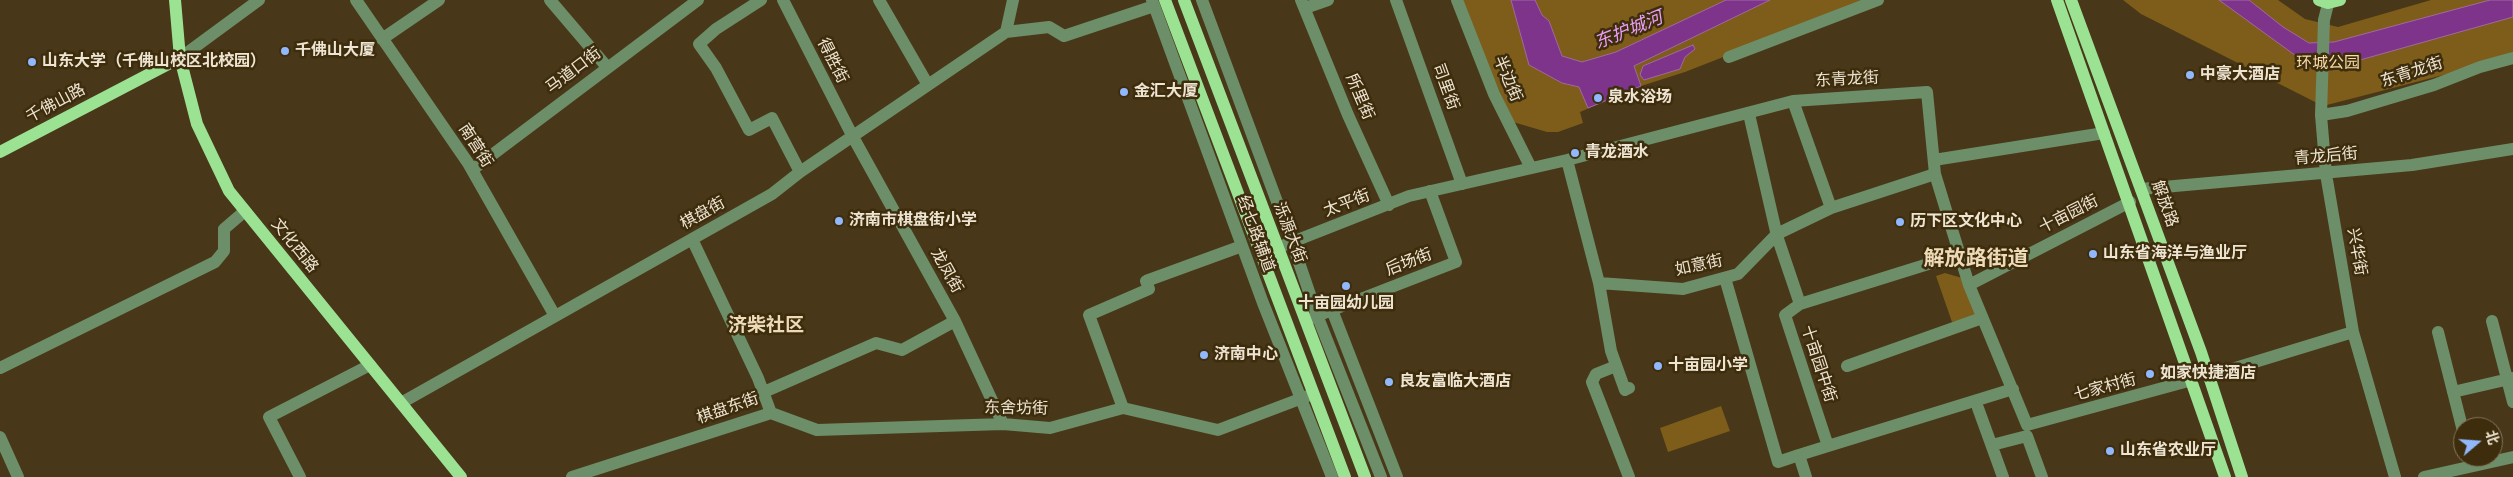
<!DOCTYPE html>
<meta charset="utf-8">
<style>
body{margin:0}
#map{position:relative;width:2513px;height:477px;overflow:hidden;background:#483718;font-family:"Sofia Sans Condensed","Noto Sans SC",sans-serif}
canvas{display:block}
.north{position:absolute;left:2453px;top:417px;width:50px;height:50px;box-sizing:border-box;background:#3d2d0d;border:1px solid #84765c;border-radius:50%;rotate:72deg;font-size:14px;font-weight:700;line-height:20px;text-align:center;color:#eee4d2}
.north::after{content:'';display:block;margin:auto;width:18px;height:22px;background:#91b8fd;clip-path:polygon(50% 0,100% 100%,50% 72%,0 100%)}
</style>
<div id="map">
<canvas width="2513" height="477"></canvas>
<div class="north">北</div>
</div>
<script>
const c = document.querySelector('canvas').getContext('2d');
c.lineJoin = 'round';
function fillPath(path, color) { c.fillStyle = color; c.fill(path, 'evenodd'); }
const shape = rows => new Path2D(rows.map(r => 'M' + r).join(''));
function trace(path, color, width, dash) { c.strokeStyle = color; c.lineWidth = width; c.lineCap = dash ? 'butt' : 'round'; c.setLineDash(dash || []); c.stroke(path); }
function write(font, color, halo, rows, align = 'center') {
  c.font = font + ' "Sofia Sans Condensed","Noto Sans SC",sans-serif'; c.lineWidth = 5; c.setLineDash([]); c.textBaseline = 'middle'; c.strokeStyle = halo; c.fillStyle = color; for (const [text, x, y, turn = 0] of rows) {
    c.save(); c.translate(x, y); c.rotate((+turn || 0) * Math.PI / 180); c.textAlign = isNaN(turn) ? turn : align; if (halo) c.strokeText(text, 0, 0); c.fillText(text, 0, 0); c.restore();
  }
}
const green = shape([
 [1459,0,1869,0,1685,72,1641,86,1580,112,1583,123,1558,132,1547,132,1513,122],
 [2123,0,2278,0,2305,19,2338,27,2431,0,2513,0,2513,57,2323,106,2141,14],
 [1945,273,1962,278,1977,318,1952,322,1936,276],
 [1721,406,1730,431,1668,452,1660,428]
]);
const water = shape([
 [1511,0,1535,0,1542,15,1549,21,1562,56,1582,62,1616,52,1726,0,1770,0,1634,66,1641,86,1588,108,1579,87,1562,83,1529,65,1511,0],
 [2219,0,2249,0,2283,27,2309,43,2334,42,2490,0,2513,0,2513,17,2335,67,2303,61,2219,0],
 [1693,45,1695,49,1685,57,1680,69,1644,80,1640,75,1643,66,1693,45]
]);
const minor = shape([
 [356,0,468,163,555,316],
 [550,0,607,67],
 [761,0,716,29,699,44,716,68,749,130,772,118,800,172],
 [783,0,853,137,955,321,1003,424],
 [879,0,928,85],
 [1152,0,1263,303,1332,477],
 [1202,0,1292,242,1317,315,1381,477],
 [1301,0,1348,115,1389,205],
 [1396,0,1462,184],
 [1457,0,1494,94,1531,168],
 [1305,8,1328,0],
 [1006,32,1013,0],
 [382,39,439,0],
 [1729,57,1878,0],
 [180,58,259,0],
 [1793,101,1831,208],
 [1749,114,1777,236,1800,304,1785,315,1828,446,2013,389],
 [2321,115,2347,111,2434,85,2480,67,2513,58],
 [1567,160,1599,283,1683,289,1738,274,1777,234,1831,208,1935,174],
 [1934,160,2104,133],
 [472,170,698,0],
 [2141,189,2412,165,2513,149],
 [692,239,758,378,771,413],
 [1277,248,1409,196,1567,160,1793,101,1927,92,1935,174,1969,285,2027,425,2192,380],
 [1725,278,1778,462,1799,455],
 [1599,283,1611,351,1625,390,1629,388],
 [1969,285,2130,202],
 [1800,304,1941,260,1960,257],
 [1332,310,1397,477],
 [1309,319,1456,262,1430,191],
 [2492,321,2513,402],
 [2353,332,2395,477],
 [2438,332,2463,431],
 [1616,366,1596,374,1592,382,1629,477],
 [1847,366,1982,318],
 [0,368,215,262,224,251,224,229,245,211],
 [2209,376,2353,332,2326,174,2321,115,2324,20,2329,0],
 [764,392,876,343,902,350,955,321],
 [2453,392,2513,378],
 [401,403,772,194,800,172,1006,32,1049,27,1064,36,1154,6],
 [1123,408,1089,315,1149,289,1146,281,1242,246],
 [1978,408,2003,477],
 [771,413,817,430,1003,424,1050,428,1123,408,1218,430,1313,394],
 [0,437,18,477],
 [1992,445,2027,436,2042,477],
 [300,477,269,417,370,365],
 [572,477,771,413],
 [1806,477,1799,455,1828,446],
 [2424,477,2513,457]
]);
const major = shape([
 [175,0,180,58,197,124,229,191,461,477],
 [1165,0,1345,477],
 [1184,0,1365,477],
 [2057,0,2225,477],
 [2071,0,2201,352,2242,477],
 [2319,0,2328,3,2340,0],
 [0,152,180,58]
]);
const markers = [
 [285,51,5,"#91b8fd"],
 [32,62,5,"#91b8fd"],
 [2190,75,5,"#91b8fd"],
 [1124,92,5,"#91b8fd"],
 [1598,98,5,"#91b8fd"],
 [1575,153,5,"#91b8fd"],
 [839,221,5,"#91b8fd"],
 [1900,222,5,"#91b8fd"],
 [2093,254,5,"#91b8fd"],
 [1346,286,5,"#91b8fd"],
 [1204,355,5,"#91b8fd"],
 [1658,366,5,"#91b8fd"],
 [2150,374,5,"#91b8fd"],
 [1389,382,5,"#91b8fd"],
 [2110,451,5,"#91b8fd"]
];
const poiNames = [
 ["千佛山大厦",295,51],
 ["山东大学（千佛山校区北校园）",42,62],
 ["中豪大酒店",2200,75],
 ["金汇大厦",1134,92],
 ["泉水浴场",1608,98],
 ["青龙酒水",1585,153],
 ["济南市棋盘街小学",849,221],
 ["历下区文化中心",1910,222],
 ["山东省海洋与渔业厅",2103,254],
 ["十亩园幼儿园",1346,304,"center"],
 ["济南中心",1214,355],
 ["十亩园小学",1668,366],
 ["如家快捷酒店",2160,374],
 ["良友富临大酒店",1399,382],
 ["山东省农业厅",2120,451]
];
const streetNames = [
 ["得胜街",832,61,63],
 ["马道口街",574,71,-37],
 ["东青龙街",2412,73,-18],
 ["半边街",1507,79,67],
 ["东青龙街",1847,80,-3],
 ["司里街",1445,87,70],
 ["所里街",1359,97,67],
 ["千佛山路",56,104,-28],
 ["南营街",475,146,57],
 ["青龙后街",2326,157,-5],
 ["太平街",1347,204,-21],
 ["解放路",2164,204,70],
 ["棋盘街",703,214,-29],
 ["十亩园街",2069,215,-27],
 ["泺源大街",1289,233,69],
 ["经七路辅道",1255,234,70],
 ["文化西路",294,246,51],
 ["兴华街",2356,252,80],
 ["后场街",1409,263,-21],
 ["如意街",1699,266,-12],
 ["龙凤街",946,271,61],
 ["十亩园中街",1818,364,72],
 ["七家村街",2105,388,-15],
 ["棋盘东街",728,409,-19],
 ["东舍坊街",1016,409,1]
];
const parkNames = [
 ["环城公园",2328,64]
];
const waterNames = [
 ["东护城河",1629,31,-22]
];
const quarterNames = [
 ["济柴社区",766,326]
];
const districtNames = [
 ["解放路街道",1976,260]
];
fillPath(green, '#7d5d19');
fillPath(water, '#7e348a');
trace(water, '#a069a0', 1);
trace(minor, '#6c8e68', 12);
trace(major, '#9be293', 12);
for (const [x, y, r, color] of markers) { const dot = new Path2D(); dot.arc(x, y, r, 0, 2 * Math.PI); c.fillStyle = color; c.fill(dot); trace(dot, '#3d2d0d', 2); }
write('bold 16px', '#eee4d2', '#3d2d0d', poiNames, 'left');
write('16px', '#eee4d2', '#3d2d0d', streetNames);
write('16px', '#f7dba8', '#3d2d0d', parkNames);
write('italic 18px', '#ec9ff8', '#3d2d0d', waterNames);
write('bold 19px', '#eedab7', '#3d2d0d', quarterNames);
write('bold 21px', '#eedab7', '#3d2d0d', districtNames);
</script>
